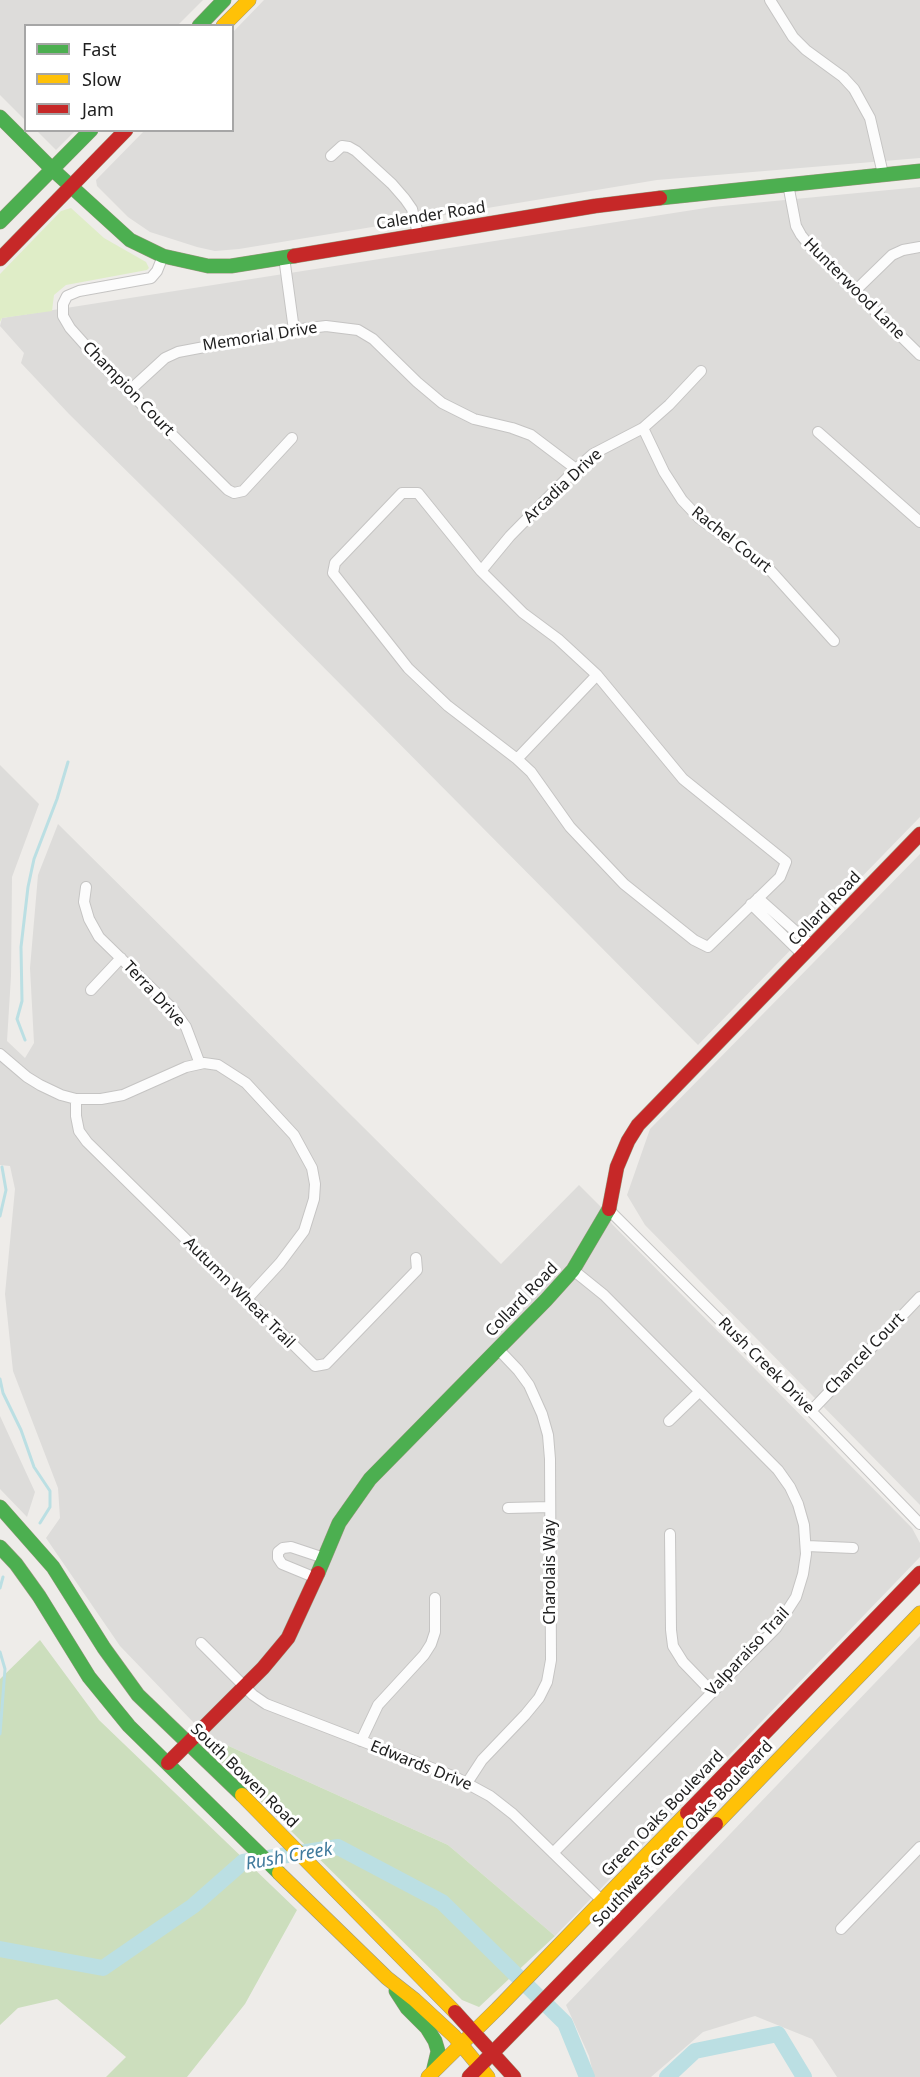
<!DOCTYPE html>
<style>
body{margin:0}
#map{position:relative;width:920px;height:2077px;overflow:hidden;background:#eeece9;font-family:"Noto Sans",sans-serif}
canvas{display:block}
.legend{position:absolute;left:24px;top:24px;width:210px;height:108px;box-sizing:border-box;background:#fff;border:2px solid #a6a6a6;margin:0;padding:8px 10px;list-style:none;font-size:18px;color:#202020}
.legend li{display:flex;align-items:center;gap:12px;height:30px}
.legend b{width:30px;border:2px solid #a6a6a6}
</style>
<div id="map">
<canvas width="920" height="2077"></canvas>
<ul class="legend">
<li><b style="height:8px;background:#4caf50"></b>Fast</li>
<li><b style="height:8px;background:#ffc107"></b>Slow</li>
<li><b style="height:8px;background:#c62828"></b>Jam</li>
</ul>
</div>
<script>
const c = document.querySelector('canvas').getContext('2d');
c.lineJoin = 'round';
function fillPath(path, color) { c.fillStyle = color; c.fill(path, 'evenodd'); }
const shape = rows => new Path2D(rows.map(r => 'M' + r).join(''));
function trace(path, color, width, dash) { c.strokeStyle = color; c.lineWidth = width; c.lineCap = dash ? 'butt' : 'round'; c.setLineDash(dash || []); c.stroke(path); }
function write(font, color, halo, rows, align = 'center') {
  c.font = font + ' "Noto Sans",sans-serif'; c.lineWidth = 6; c.setLineDash([]); c.textBaseline = 'middle'; c.strokeStyle = halo; c.fillStyle = color; for (const [text, x, y, turn = 0] of rows) {
    c.save(); c.translate(x, y); c.rotate((+turn || 0) * Math.PI / 180); c.textAlign = isNaN(turn) ? turn : align; if (halo) c.strokeText(text, 0, 0); c.fillText(text, 0, 0); c.restore();
  }
}
const residential = shape([
 [0,0,203,0,178,25,26,26,25,120,0,95],
 [264,0,920,0,920,158,657,180,239,249,215,251,197,247,150,232,128,217,97,186,96,180,144,131,232,130,233,32],
 [37,131,75,131,56,150],
 [920,187,920,817,698,1045,238,581,69,414,21,363,24,353,0,326,2,318,712,207],
 [0,765,39,804,12,877,11,976,7,1041,25,1058,34,1043,30,968,38,875,58,824,501,1264,579,1185,600,1206,612,1224,912,1528,920,1543,920,1557,555,1936,448,1845,211,1738,193,1722,120,1646,46,1538,60,1518,58,1488,13,1371,5,1294,15,1189,10,1166,0,1165],
 [920,854,920,1505,645,1225,627,1195,650,1129],
 [0,1416,35,1492,27,1517,0,1489],
 [920,1636,920,2077,837,2077,812,2039,755,2016,703,2032,651,2077,594,2077,589,2056,566,2005]
]);
const grass = shape([
 [71,208,104,238,146,262,149,268,147,270,66,285,54,295,52,311,2,318,0,322,0,274,61,211]
]);
const forest = shape([
 [40,1640,99,1720,297,1910,245,2004,187,2077,106,2077,126,2057,57,1999,18,2008,0,2025,0,1679],
 [211,1738,448,1845,555,1936,479,2007,462,2000,206,1747]
]);
const stream = shape([
 [25,1040,17,1019,22,1001,21,947,28,887,34,859,57,799,68,762],
 [0,1216,6,1190,2,1167],
 [0,1379,3,1393,21,1430,34,1467,50,1491,50,1507,40,1523],
 [0,1588,3,1577],
 [0,1652,5,1669,0,1734]
]);
const river = shape([
 [0,1949,103,1968,193,1906,243,1862,338,1847,442,1902,565,2023,587,2077],
 [667,2077,695,2051,778,2034,804,2077]
]);
const street = shape([
 [770,0,793,37,806,50,843,77,854,89,870,118,883,174],
 [331,156,342,146,349,147,356,151,392,184,405,199,412,209,418,234],
 [788,184,796,226,801,235,813,250,920,355],
 [163,256,157,271,151,278,79,291,67,296,63,304,63,316,70,328,112,375,228,490,234,493,243,491,292,438],
 [284,257,294,330],
 [855,291,892,255,903,250,920,247],
 [129,391,165,358,178,352,294,330,326,326,358,330,373,339,417,382,442,403,474,419,512,428,531,435,576,469],
 [643,428,664,472,682,500,699,518,771,571,834,641],
 [818,432,920,522],
 [402,493,418,493,481,571,523,613,558,639,597,675,683,779,786,862,780,877,708,947,694,940,624,884,570,827,531,772,517,759,448,706,408,668,333,573,335,563,402,493],
 [481,571,510,536,576,469,593,454,643,428,669,405,701,371],
 [517,759,597,675],
 [86,887,84,902,89,919,99,937,173,1009,186,1027,200,1064],
 [758,898,812,946],
 [751,904,803,955],
 [91,990,121,958],
 [0,1054,27,1077,40,1085,61,1095,76,1099,101,1099,123,1095,186,1067,204,1063,218,1065,246,1083,294,1135,312,1168,315,1184,314,1199,304,1231,280,1263,246,1300],
 [76,1099,76,1116,79,1131,87,1142,315,1366,326,1364,417,1270,416,1258],
 [609,1210,811,1411,920,1524],
 [811,1411,920,1297],
 [669,1421,699,1392],
 [508,1508,550,1507],
 [670,1534,671,1630,673,1646,683,1662,712,1692],
 [807,1546,853,1548],
 [316,1578,282,1564,278,1558,278,1552,283,1548,291,1547,324,1558],
 [201,1643,253,1695,266,1704,455,1777,490,1796,513,1814,622,1920],
 [361,1741,378,1705,424,1655,431,1644,435,1632,435,1598],
 [467,1783,482,1760,525,1715,539,1698,547,1682,551,1660,550,1459,548,1435,542,1414,529,1385,518,1370,498,1349],
 [553,1853,776,1628,796,1597,803,1574,806,1554,804,1525,798,1504,790,1487,778,1470,604,1295,573,1270],
 [841,1929,920,1847]
]);
const fast = shape([
 [199,26,224,0],
 [0,117,52,169,130,240,163,256,208,266,231,266,294,256],
 [660,198,920,171],
 [0,222,91,130],
 [0,1507,53,1567,104,1648,138,1695,242,1795],
 [0,1547,16,1564,39,1596,89,1677,129,1726,279,1873],
 [318,1573,339,1523,370,1479,546,1300,573,1270,609,1209],
 [396,1991,407,2008,427,2028,435,2041,438,2051,433,2072]
]);
const slow = shape([
 [223,26,249,0],
 [242,1795,455,2012],
 [716,1824,920,1613],
 [279,1873,387,1978,415,2000,454,2036,488,2077],
 [428,2077,497,2009,687,1813]
]);
const jam = shape([
 [294,256,595,206,660,198],
 [0,259,126,130],
 [609,1209,617,1167,628,1141,638,1125,920,834],
 [168,1763,263,1668,288,1638,318,1573],
 [687,1813,920,1573],
 [455,2012,514,2077],
 [469,2077,716,1824]
]);
const streetNames = [
 ["Calender Road",431,216,-9],
 ["Hunterwood Lane",854,289,45],
 ["Memorial Drive",260,337,-9],
 ["Champion Court",128,389,46],
 ["Arcadia Drive",563,486,-43],
 ["Rachel Court",731,540,38],
 ["Collard Road",825,909,-46],
 ["Terra Drive",154,994,47],
 ["Autumn Wheat Trail",239,1293,45],
 ["Collard Road",522,1300,-46],
 ["Chancel Court",865,1354,-46],
 ["Rush Creek Drive",766,1366,45],
 ["Charolais Way",550,1572,-90],
 ["Valparaiso Trail",748,1652,-47],
 ["Edwards Drive",421,1766,22],
 ["South Bowen Road",244,1776,44],
 ["Green Oaks Boulevard",663,1814,-46],
 ["Southwest Green Oaks Boulevard",683,1834,-46]
];
const waterNames = [
 ["Rush Creek",289,1857,-10]
];
fillPath(residential, '#dddcda');
fillPath(grass, '#dfedc7');
fillPath(forest, '#ccdebd');
trace(stream, '#bbdfe3', 3);
trace(river, '#bbdfe3', 16);
trace(street, '#c5c4c3', 12);
trace(fast, '#9a987f', 15);
trace(slow, '#9a987f', 15);
trace(jam, '#9a987f', 15);
trace(street, '#fcfcfc', 10);
trace(fast, '#4caf50', 14);
trace(slow, '#ffc107', 14);
trace(jam, '#c62828', 14);
write('16px', '#202020', '#fff', streetNames);
write('italic 18px', '#407a9c', '#fff', waterNames);
</script>
